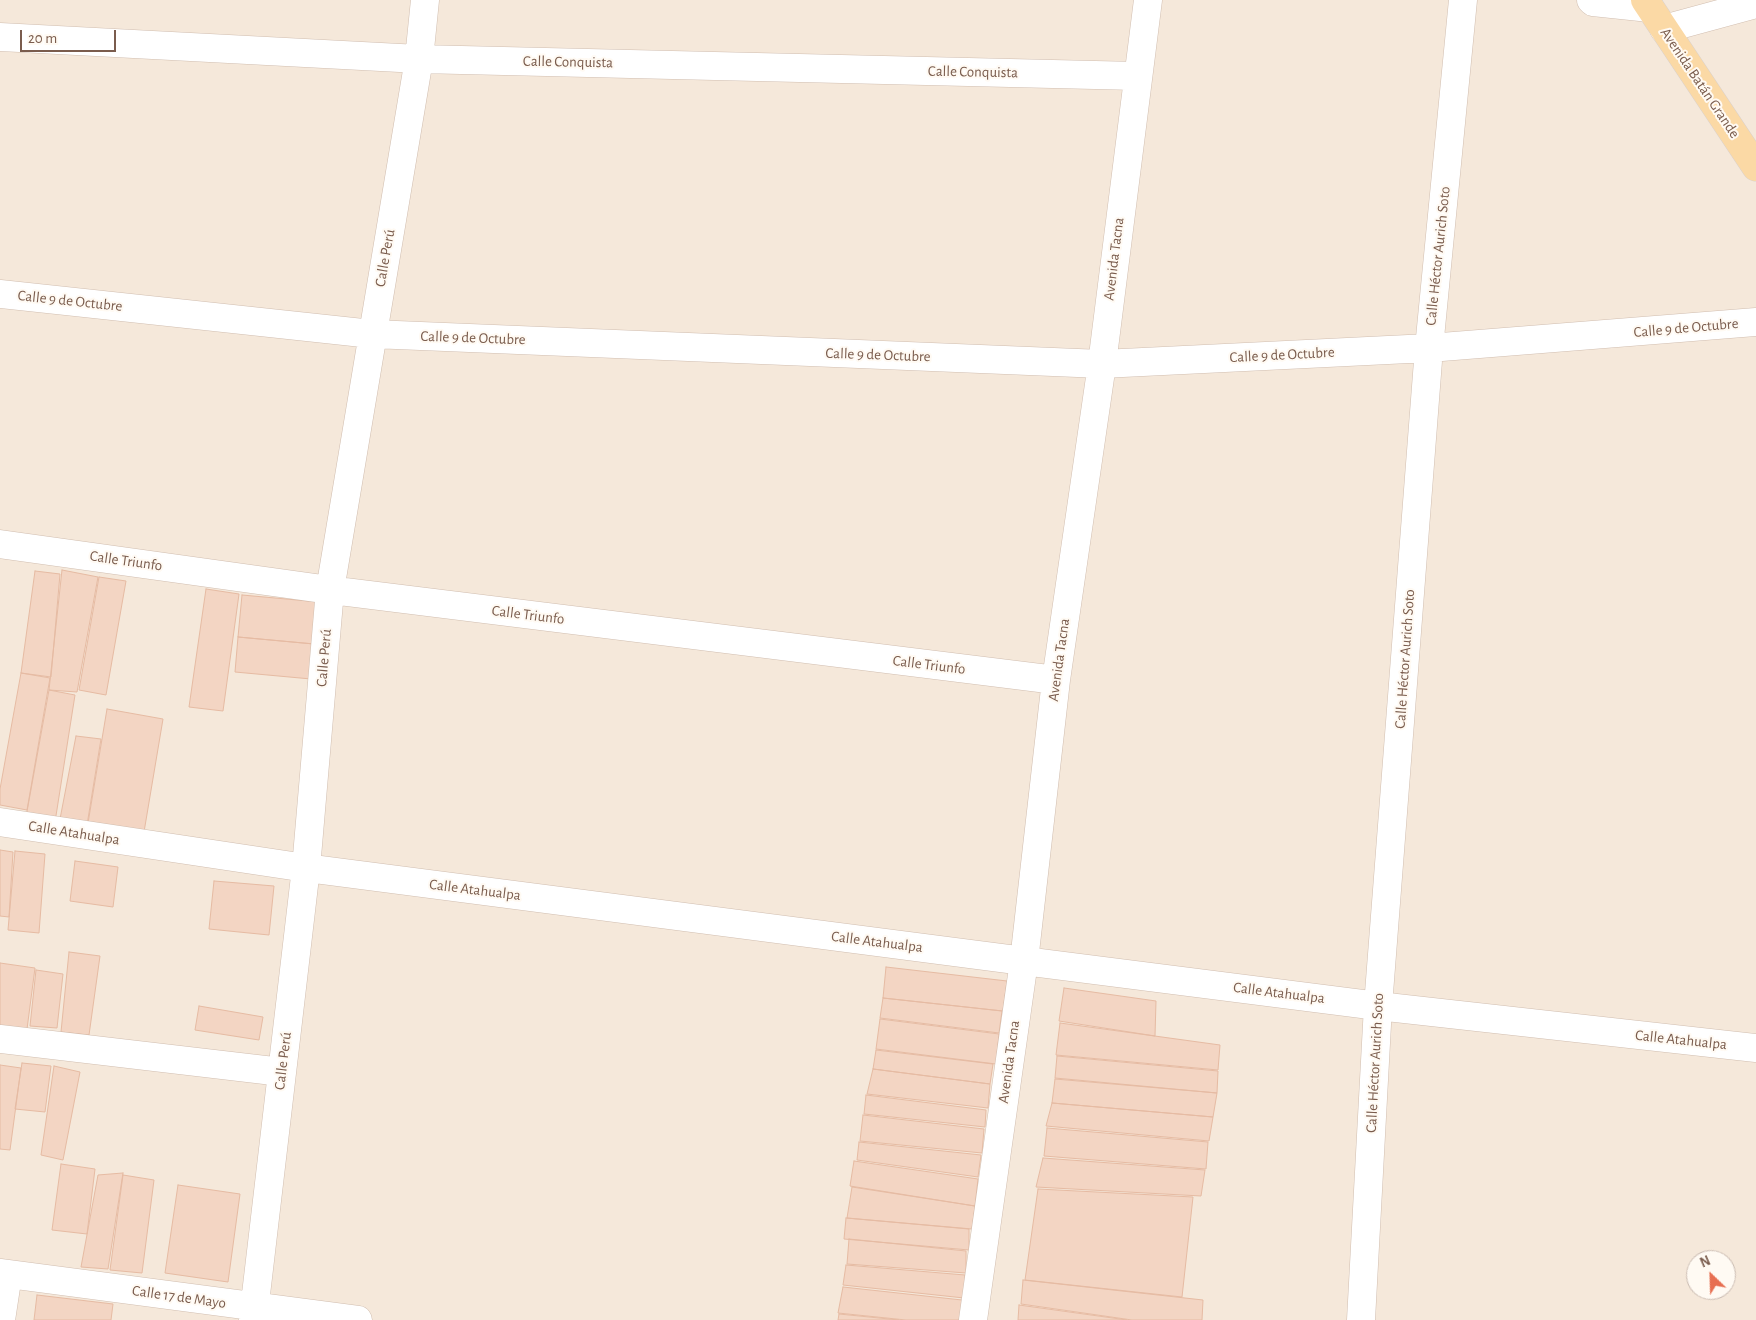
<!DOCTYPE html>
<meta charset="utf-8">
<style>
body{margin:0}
#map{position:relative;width:1756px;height:1320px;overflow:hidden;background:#fdf6ec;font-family:"Alegreya Sans",sans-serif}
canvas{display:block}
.north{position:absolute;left:1686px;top:1250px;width:50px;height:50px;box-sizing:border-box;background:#fffaf3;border:1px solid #cabbb1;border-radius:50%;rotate:336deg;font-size:14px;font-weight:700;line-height:20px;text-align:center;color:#7a5c4d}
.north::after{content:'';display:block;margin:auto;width:18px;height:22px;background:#e76f51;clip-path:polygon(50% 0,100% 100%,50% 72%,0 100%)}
.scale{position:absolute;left:20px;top:30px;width:96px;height:22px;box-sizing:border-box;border:2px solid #7a5c4d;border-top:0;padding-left:6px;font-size:15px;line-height:18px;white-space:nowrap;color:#7a5c4d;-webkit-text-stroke:4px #fffaf3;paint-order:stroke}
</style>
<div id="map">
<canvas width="1756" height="1320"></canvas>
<div class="north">N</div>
<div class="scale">20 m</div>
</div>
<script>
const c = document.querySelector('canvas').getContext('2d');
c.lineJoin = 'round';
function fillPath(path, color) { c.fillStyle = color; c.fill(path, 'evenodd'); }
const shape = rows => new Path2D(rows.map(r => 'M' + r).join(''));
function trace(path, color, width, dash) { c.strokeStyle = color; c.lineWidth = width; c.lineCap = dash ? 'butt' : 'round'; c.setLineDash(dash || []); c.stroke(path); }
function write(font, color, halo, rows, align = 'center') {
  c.font = font + ' "Alegreya Sans",sans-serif'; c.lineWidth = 4; c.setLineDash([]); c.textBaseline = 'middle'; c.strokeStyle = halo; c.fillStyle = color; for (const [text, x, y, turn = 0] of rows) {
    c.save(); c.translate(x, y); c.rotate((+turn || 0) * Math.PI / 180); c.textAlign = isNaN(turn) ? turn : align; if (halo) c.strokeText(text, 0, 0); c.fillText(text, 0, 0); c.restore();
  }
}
const residential = shape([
 [0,0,1756,0,1756,1320,0,1320],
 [1696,1260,1726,1260,1726,1290,1696,1290]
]);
const building = shape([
 [62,570,98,577,77,692,49,690,62,570],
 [35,571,60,574,51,677,21,673,35,571],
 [99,577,126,581,106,695,79,690,99,577],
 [206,589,239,594,223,711,189,707,206,589],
 [242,595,319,602,314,644,238,637,242,595],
 [238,637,314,644,311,679,235,672,238,637],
 [21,673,50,678,27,810,0,805,0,789,21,673],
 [49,690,75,695,55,822,26,817,49,690],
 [107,709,163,719,144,832,88,823,107,709],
 [76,736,101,739,87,825,60,819,76,736],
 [0,850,13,852,9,917,0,916,0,850],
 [15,851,45,854,39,933,8,930,15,851],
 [75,861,118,867,113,907,70,901,75,861],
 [214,881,274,886,269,935,209,929,214,881],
 [69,952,100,956,89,1035,61,1032,69,952],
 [0,963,35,968,27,1029,0,1026,0,963],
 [886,967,1007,981,1003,1011,883,998,886,967],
 [36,970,63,974,57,1028,30,1026,36,970],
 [1064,988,1156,1001,1155,1036,1059,1021,1064,988],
 [883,998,1002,1011,999,1033,880,1018,883,998],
 [199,1006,263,1017,259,1040,195,1030,199,1006],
 [880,1019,999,1034,996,1064,876,1049,880,1019],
 [1060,1023,1220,1045,1218,1070,1056,1055,1060,1023],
 [876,1050,993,1064,990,1084,873,1069,876,1050],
 [1057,1056,1218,1071,1217,1093,1055,1078,1057,1056],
 [22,1063,51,1066,45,1112,15,1109,22,1063],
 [0,1065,21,1068,10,1150,0,1149,0,1065],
 [54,1066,80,1072,63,1160,41,1155,54,1066],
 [873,1069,990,1084,988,1108,867,1094,873,1069],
 [1055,1079,1217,1093,1213,1117,1052,1103,1055,1079],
 [866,1095,986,1110,985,1127,864,1114,866,1095],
 [1052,1103,1213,1117,1209,1141,1046,1126,1052,1103],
 [863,1115,984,1129,982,1153,860,1141,863,1115],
 [1047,1128,1208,1142,1206,1169,1044,1156,1047,1128],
 [859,1142,981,1155,978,1177,857,1160,859,1142],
 [1043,1158,1205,1170,1201,1196,1036,1187,1043,1158],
 [854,1161,978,1179,975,1206,850,1186,854,1161],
 [61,1164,95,1169,87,1234,52,1230,61,1164],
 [123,1173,108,1269,81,1267,98,1175,123,1173],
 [123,1175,154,1180,142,1273,110,1270,123,1175],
 [178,1185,240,1194,228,1282,165,1273,178,1185],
 [852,1187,975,1206,972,1229,847,1218,852,1187],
 [1038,1189,1193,1197,1182,1297,1025,1280,1038,1189],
 [846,1218,969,1229,969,1250,844,1239,846,1218],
 [849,1239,966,1251,966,1273,847,1264,849,1239],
 [846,1265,965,1275,964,1298,843,1285,846,1265],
 [1023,1280,1203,1300,1202,1320,1132,1320,1021,1304,1023,1280],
 [843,1287,962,1300,960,1320,906,1320,838,1313,843,1287],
 [37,1295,113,1304,111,1320,34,1320,37,1295],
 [1019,1305,1127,1320,1018,1320,1019,1305],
 [839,1314,899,1320,838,1320,839,1314]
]);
const minor = shape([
 [1591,0,1593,2,1650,8],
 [1664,29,1756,4],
 [0,37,419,59,1137,76],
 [0,294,372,334,1102,364,1429,348,1756,322],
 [0,544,330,590,1056,680],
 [0,822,306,868,1024,961,1378,1006,1756,1048],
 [0,1039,282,1072],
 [0,1273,358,1320],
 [1,1320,8,1274],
 [253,1320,306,868,330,590,419,59,425,0],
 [973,1320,1024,961,1056,680,1102,364,1148,0],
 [1361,1320,1378,1006,1429,348,1463,0]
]);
const major = shape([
 [1645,0,1756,167]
]);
const streetNames = [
 ["Calle Conquista",568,62,1],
 ["Calle Conquista",973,72,1],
 ["Avenida Batán Grande",1700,83,56],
 ["Calle Héctor Aurich Soto",1438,256,-84],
 ["Calle Perú",385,258,-80],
 ["Avenida Tacna",1114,259,-83],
 ["Calle 9 de Octubre",70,301,6],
 ["Calle 9 de Octubre",1686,328,-5],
 ["Calle 9 de Octubre",473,338,2],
 ["Calle 9 de Octubre",878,355,2],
 ["Calle 9 de Octubre",1282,355,-3],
 ["Calle Triunfo",126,561,8],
 ["Calle Triunfo",528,615,7],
 ["Calle Perú",324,658,-85],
 ["Calle Héctor Aurich Soto",1405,659,-86],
 ["Avenida Tacna",1059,660,-82],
 ["Calle Triunfo",929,665,7],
 ["Calle Atahualpa",74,833,9],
 ["Calle Atahualpa",475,890,7],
 ["Calle Atahualpa",877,942,7],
 ["Calle Atahualpa",1279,993,7],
 ["Calle Atahualpa",1681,1040,6],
 ["Calle Perú",283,1061,-83],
 ["Avenida Tacna",1009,1062,-82],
 ["Calle Héctor Aurich Soto",1375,1063,-87],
 ["Calle 17 de Mayo",179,1297,8]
];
fillPath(residential, '#f5e8da');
fillPath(building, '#f3d5c3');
trace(building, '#e6bba3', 1);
trace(minor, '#d1beb0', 29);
trace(major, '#dad1cd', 29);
trace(minor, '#fff', 28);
trace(major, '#fbd9a5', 28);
write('15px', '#7a5c4d', '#fffaf3', streetNames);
</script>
